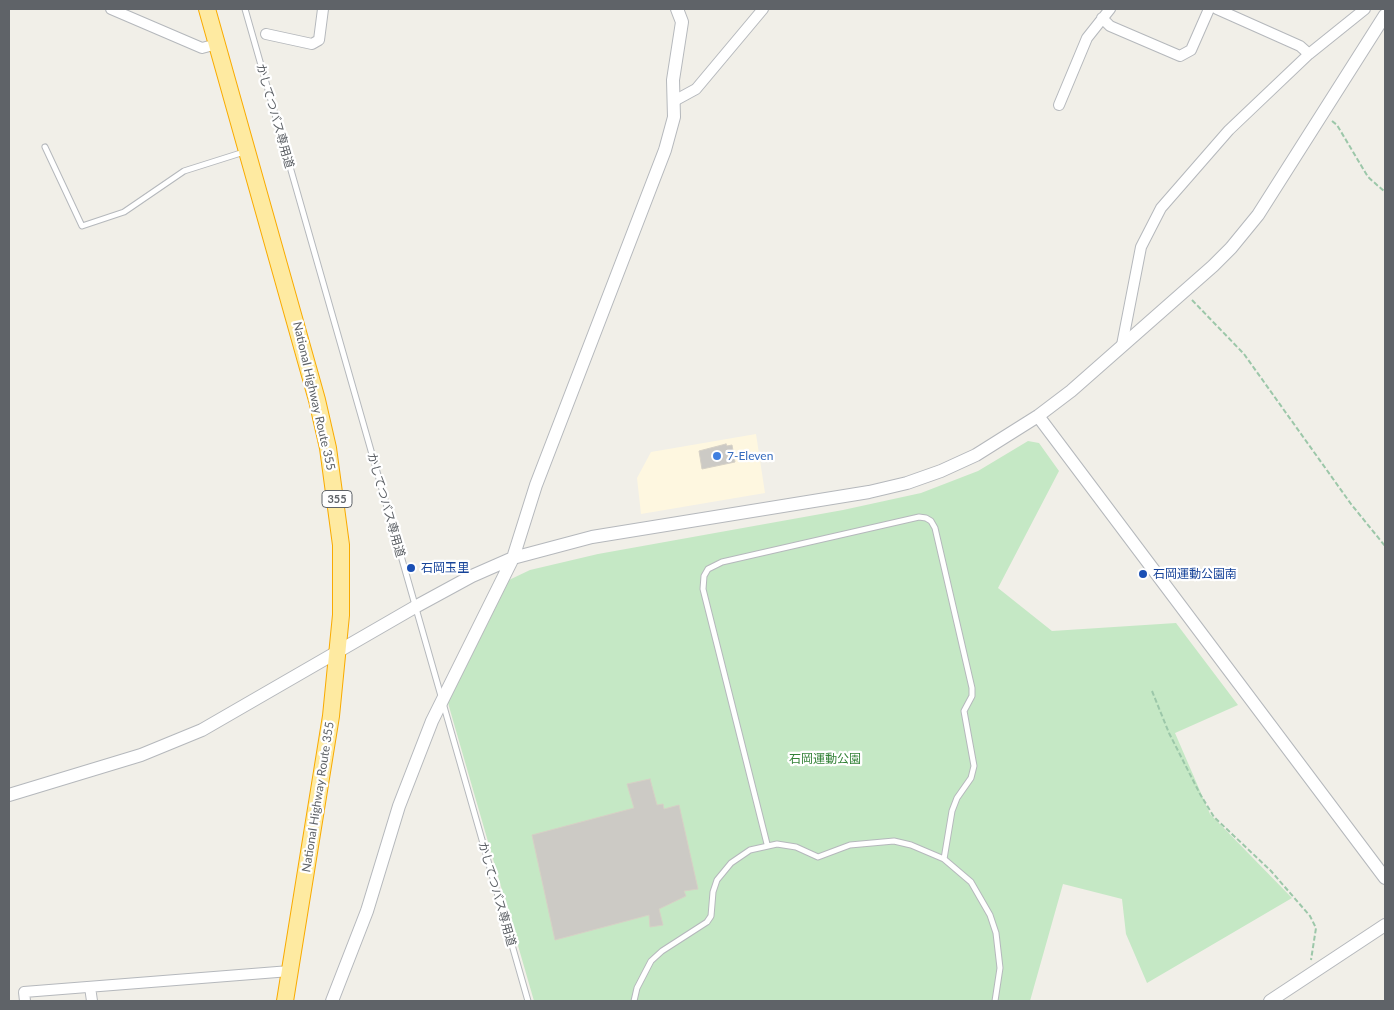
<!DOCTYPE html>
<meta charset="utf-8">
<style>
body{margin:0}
#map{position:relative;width:1394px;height:1010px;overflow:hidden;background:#f1efe8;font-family:Lato,sans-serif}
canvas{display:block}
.frame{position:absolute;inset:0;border:10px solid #5f6368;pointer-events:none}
</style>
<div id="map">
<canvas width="1394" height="1010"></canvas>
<div class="frame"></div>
</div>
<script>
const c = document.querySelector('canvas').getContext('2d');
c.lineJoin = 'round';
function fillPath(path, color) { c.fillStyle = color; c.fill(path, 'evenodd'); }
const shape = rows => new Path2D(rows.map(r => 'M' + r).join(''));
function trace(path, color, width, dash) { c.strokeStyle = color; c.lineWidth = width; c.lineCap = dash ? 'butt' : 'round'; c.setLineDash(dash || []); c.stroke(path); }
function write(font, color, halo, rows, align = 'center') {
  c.font = font + ' Lato,"Noto Sans JP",sans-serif'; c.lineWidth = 4.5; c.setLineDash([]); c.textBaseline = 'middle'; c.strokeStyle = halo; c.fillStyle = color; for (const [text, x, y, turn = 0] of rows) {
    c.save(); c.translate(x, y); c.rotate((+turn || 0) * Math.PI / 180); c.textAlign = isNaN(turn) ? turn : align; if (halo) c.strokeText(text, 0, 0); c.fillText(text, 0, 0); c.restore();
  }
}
const commercial = shape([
 [756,434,765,493,641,514,637,478,651,452]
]);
const green = shape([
 [1028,441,1039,443,1059,471,998,588,1052,631,1176,623,1238,705,1175,733,1210,814,1292,898,1147,983,1126,934,1122,899,1063,884,1030,1001,534,1001,448,703,509,580,530,570,598,554,843,510,921,493,978,471]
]);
const building = shape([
 [726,444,727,446,732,445,735,462,702,469,699,451,726,444],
 [650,779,657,805,663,804,664,809,679,805,698,889,684,891,686,896,659,909,663,925,650,927,649,915,555,940,532,835,634,808,627,784,650,779]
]);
const path = shape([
 [1332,121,1337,125,1368,177,1385,192],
 [1192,300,1244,354,1351,504,1385,546],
 [1152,691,1169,733,1200,794,1214,817,1271,871,1310,916,1316,928,1311,960]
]);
const service = shape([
 [245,9,528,1001],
 [45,147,82,226,124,212,184,171,244,152],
 [767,844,703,589,704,576,708,569,722,562,919,517,926,518,931,521,935,528,972,688,972,696,964,711,974,766,971,778,957,798,952,811,944,859,971,882,990,915,996,933,1000,968,995,1001],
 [634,1001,637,988,651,961,662,951,707,922,711,916,713,892,717,880,731,863,750,850,777,844,796,847,818,857,850,845,894,841,911,845,944,859]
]);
const minor = shape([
 [111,9,202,48,217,44],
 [1217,9,1300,46,1309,54],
 [1102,18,1110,26,1180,56,1191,50,1209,9],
 [266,34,312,44,319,40,323,9],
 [674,101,696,89,763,9],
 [1059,105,1087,38,1110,9],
 [1122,345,1141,247,1161,208,1229,130,1309,54,1365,9],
 [90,987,92,1001],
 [25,1001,24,992,290,971]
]);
const tertiary = shape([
 [1038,416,1385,878],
 [9,795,141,755,202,730,415,607,472,576,513,558,592,537,869,492,907,483,941,471,976,455,1038,416,1071,391,1213,266,1231,248,1258,215,1385,15],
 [332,1001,367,911,399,806,432,721,513,558,536,485,665,150,674,117,673,80,682,22,677,9],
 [1270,1001,1385,925]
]);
const trunk = shape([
 [207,9,317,400,328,448,341,545,341,615,331,716,285,1001]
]);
const markers = [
 [717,456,5,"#3f7fe0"],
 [411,568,5,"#1a4fb4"],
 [1143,574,5,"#1a4fb4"]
];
const shields = [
 [337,499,30]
];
const shieldNames = [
 ["355",337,499]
];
const streetNames = [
 ["かしてつバス専用道",275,116,74],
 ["National Highway Route 355",314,396,77],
 ["かしてつバス専用道",386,505,74],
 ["National Highway Route 355",318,797,-81],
 ["かしてつバス専用道",497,894,74]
];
const shopNames = [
 ["7-Eleven",727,456]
];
const transitNames = [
 ["石岡玉里",421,568],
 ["石岡運動公園南",1153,574]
];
const parkNames = [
 ["石岡運動公園",825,759]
];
fillPath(commercial, '#fef7e0');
fillPath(green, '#c5e8c5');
fillPath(building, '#cccac5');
trace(building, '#d6d1c6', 1);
trace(service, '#b5b8bc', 7);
trace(minor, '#b5b8bc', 12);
trace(tertiary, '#b5b8bc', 14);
trace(trunk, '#f9ab00', 18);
trace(path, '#9cc7a9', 2, [5, 2.5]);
trace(service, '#fff', 5);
trace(minor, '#fff', 10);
trace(tertiary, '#fff', 12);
trace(trunk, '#feeaa1', 16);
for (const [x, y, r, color] of markers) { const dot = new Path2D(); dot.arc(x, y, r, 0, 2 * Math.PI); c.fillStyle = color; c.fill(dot); trace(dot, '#fff', 2); }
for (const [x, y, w] of shields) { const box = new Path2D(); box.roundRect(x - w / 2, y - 8.5, w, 17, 4); c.fillStyle = '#fff'; c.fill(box); trace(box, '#5f6368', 1); }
write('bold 11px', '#5f6368', null, shieldNames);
write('12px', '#5f6368', '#fff', streetNames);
write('12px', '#366cbe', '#fff', shopNames, 'left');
write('12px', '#164399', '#fff', transitNames, 'left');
write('12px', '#348238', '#fff', parkNames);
</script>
